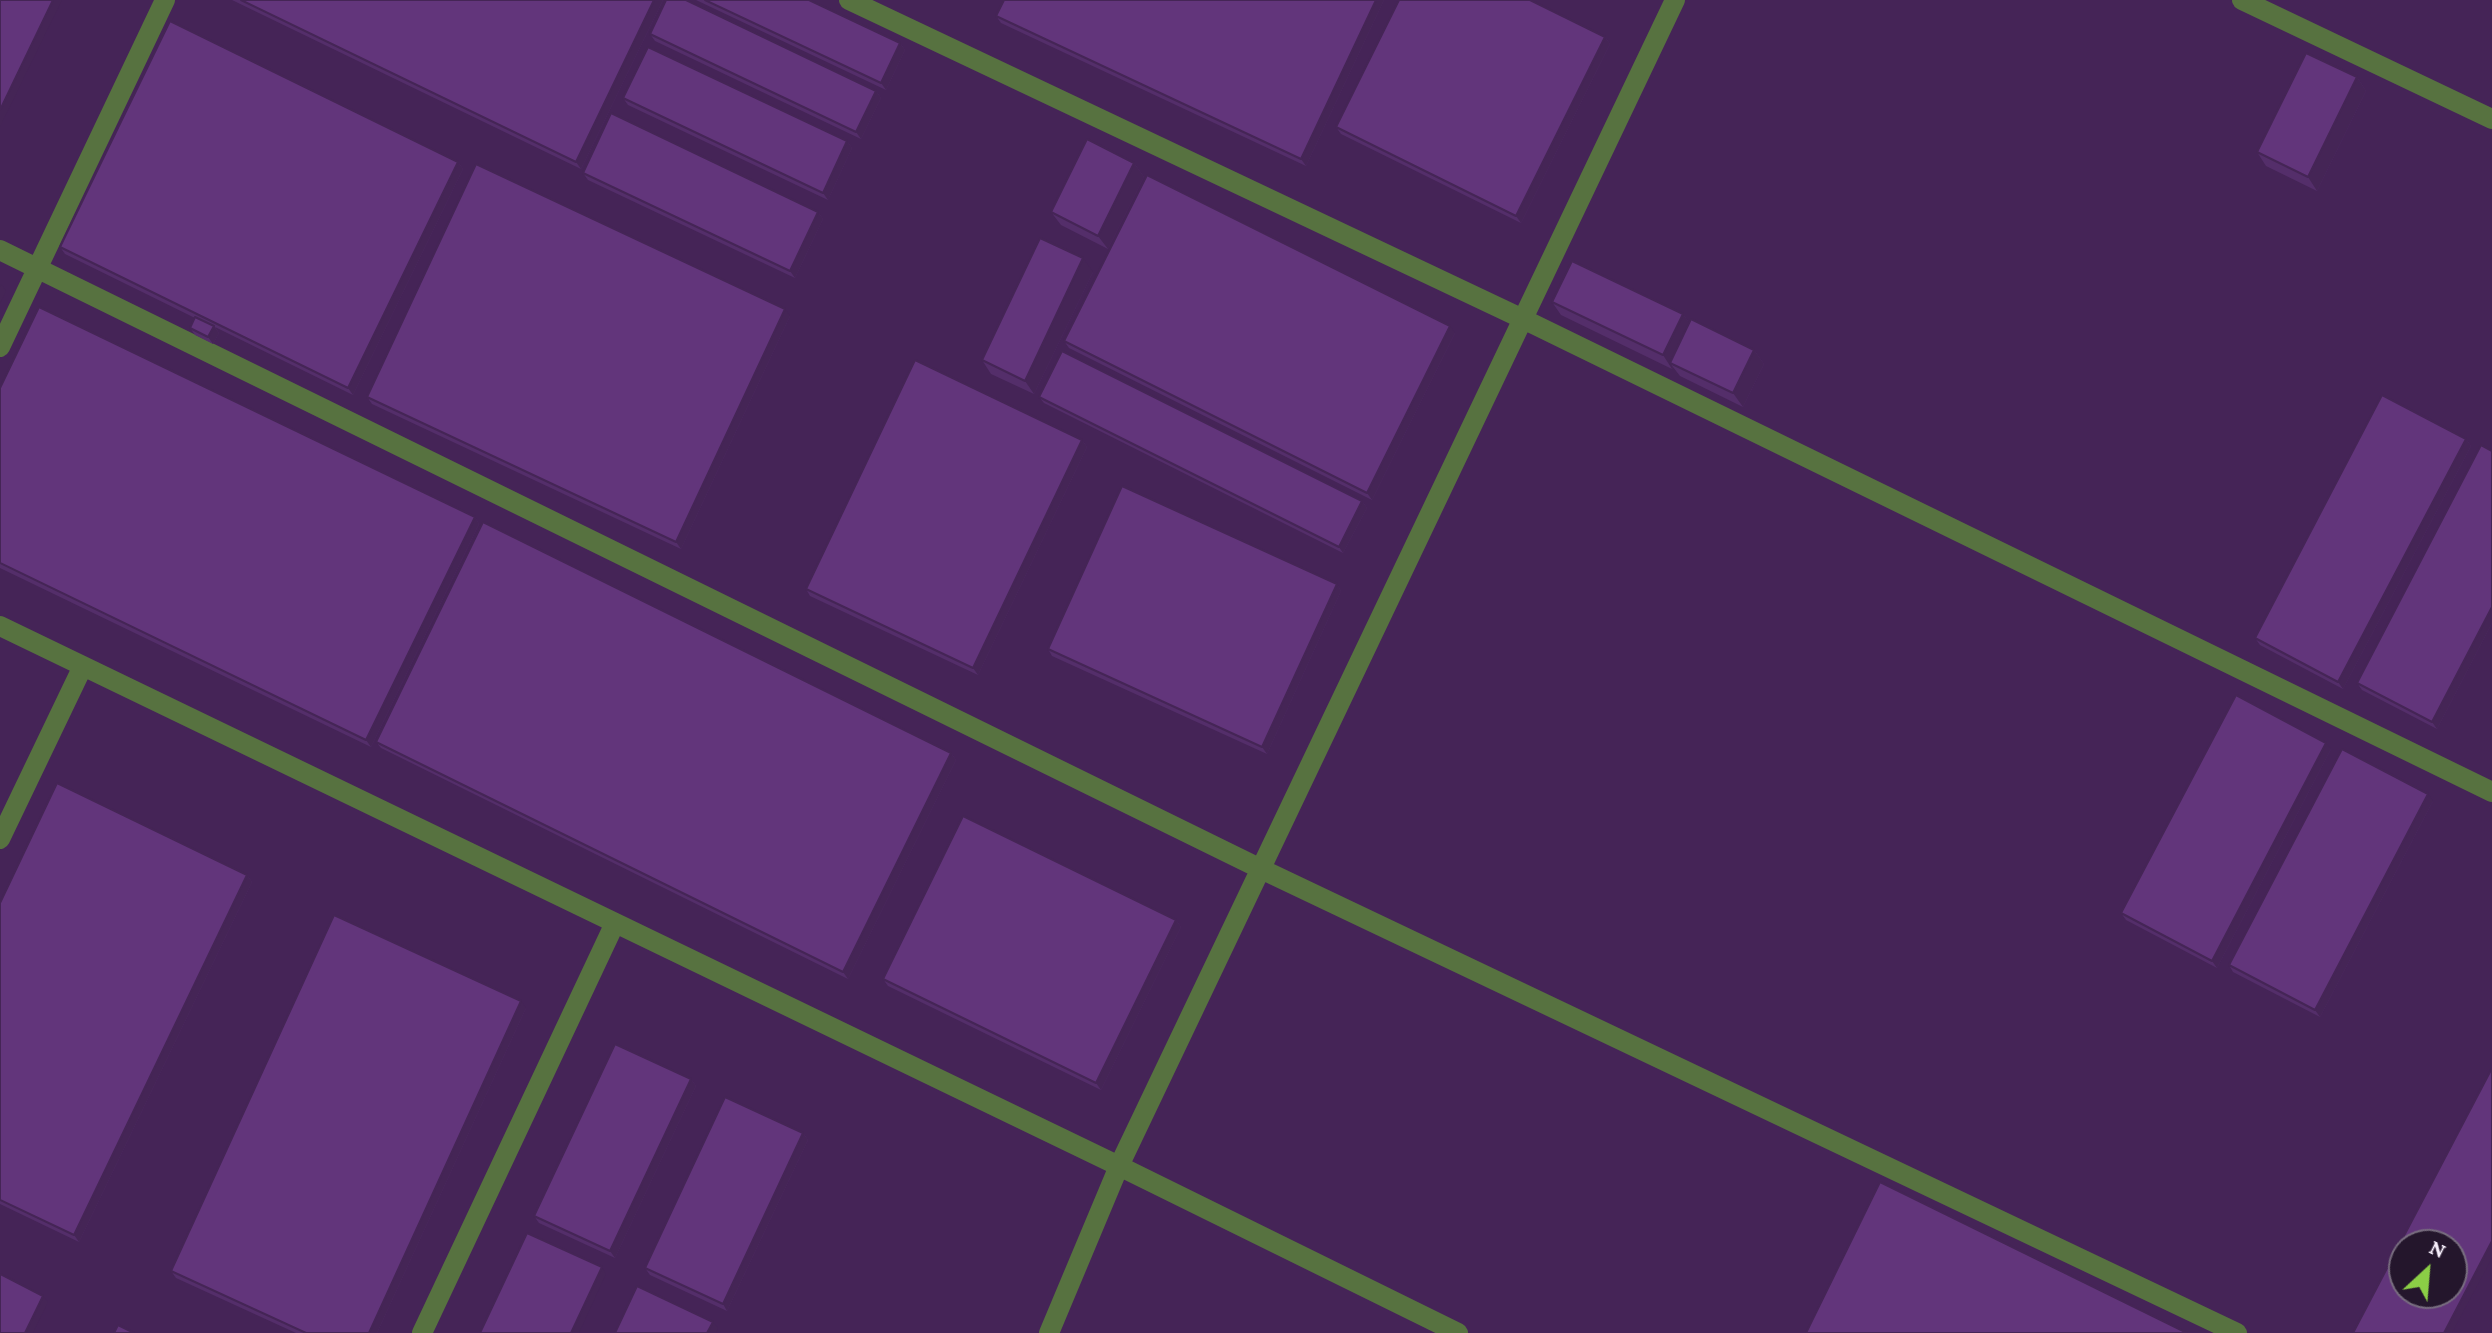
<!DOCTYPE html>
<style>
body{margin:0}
#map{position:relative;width:2492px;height:1333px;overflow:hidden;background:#452457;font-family:"Crimson Pro",serif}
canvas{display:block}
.north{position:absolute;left:2388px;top:1229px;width:80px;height:80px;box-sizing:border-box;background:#24162c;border:2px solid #786d7f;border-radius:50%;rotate:26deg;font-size:22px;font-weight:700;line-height:32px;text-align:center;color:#f7effc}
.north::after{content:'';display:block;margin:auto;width:28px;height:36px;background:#8bce46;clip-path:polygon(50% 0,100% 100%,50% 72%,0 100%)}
</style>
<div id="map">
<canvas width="2492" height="1333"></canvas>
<div class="north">N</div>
</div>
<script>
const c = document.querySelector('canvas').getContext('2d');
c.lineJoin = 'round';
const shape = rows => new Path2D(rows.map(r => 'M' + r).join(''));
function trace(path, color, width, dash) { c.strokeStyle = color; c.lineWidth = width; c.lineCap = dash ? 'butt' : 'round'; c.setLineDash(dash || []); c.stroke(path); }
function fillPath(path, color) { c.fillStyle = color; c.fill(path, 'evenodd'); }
const lane = shape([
 [849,0,1523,319,2492,792],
 [2242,0,2492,119],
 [0,250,1261,869,2237,1333],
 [0,347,165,0],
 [0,626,1119,1166,1458,1333],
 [0,839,83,666],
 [422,1333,615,923],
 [1049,1333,1119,1166,1675,0]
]);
const wall = shape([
 [232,0,663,0,581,169],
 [696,0,809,0,900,43,905,50,886,90],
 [1384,0,1306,166,1001,23,996,16],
 [650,34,876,91,881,98,861,139,655,41],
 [1605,37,1610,44,1521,223,1341,134,1336,127],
 [2357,77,2366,91,2317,191,2266,166,2257,152],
 [623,98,847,141,852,148,828,200,628,105],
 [458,162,463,169,353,395,215,327,219,333,213,344,195,335,190,328,195,318,65,254,60,247],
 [1134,163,1144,177,1108,249,1061,225,1051,212],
 [583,173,818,212,823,219,795,278,588,180],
 [1093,272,1034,394,991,374,982,360],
 [1552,302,1683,314,1689,323,1754,350,1764,364,1743,407,1680,376,1673,367,1672,369,1561,315],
 [790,316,681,549,372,404,367,397],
 [1455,333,1372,500,1069,348,1064,341],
 [0,388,475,517,479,524,371,747,0,568],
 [1039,397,1362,501,1367,508,1343,553,1044,403],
 [2466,439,2471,446,2343,689,2260,645,2255,638],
 [1082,440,1087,447,978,675,810,596,806,589],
 [2492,451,2492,623,2437,729,2362,690,2357,683],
 [1337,584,1341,591,1267,754,1052,656,1048,649],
 [376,742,951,753,956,760,848,979,381,748],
 [2331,749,2217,968,2126,920,2121,913],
 [2433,801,2320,1017,2233,972,2229,965],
 [247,875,252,882,79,1242,0,1204,0,903],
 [1176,920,1181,927,1101,1090,888,986,883,979],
 [526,1008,377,1333,296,1333,176,1278,171,1271],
 [691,1079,696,1086,615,1258,539,1223,534,1216],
 [803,1133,808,1140,727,1311,650,1275,645,1268]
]);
const shadedWall = shape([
 [53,0,62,0,0,127,0,110],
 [654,0,663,0,581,169,576,162],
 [1376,0,1384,0,1306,166,1301,159],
 [1605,37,1610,44,1521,223,1516,216],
 [900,43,905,50,886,90,881,83],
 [2357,77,2366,91,2317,191,2308,177],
 [876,91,881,98,861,139,856,132],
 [847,141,852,148,828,200,823,193],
 [458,162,463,169,353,395,348,388],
 [1134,163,1144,177,1108,249,1098,236],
 [818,212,823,219,795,278,790,271],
 [1083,258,1093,272,1034,394,1025,381],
 [1,284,6,291,0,304,0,287],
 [785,309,790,316,681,549,676,542],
 [1683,314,1692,327,1670,363,1673,367,1672,369,1663,355],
 [214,326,219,333,213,344,208,337],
 [1450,326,1455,333,1372,500,1367,493],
 [1754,350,1764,364,1743,407,1733,393],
 [2466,439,2471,446,2343,689,2338,682],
 [1082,440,1087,447,978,675,973,668],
 [1362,501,1367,508,1343,553,1339,547],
 [475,517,479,524,371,747,366,740],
 [1337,584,1341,591,1267,754,1262,747],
 [2492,607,2492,623,2437,729,2432,722],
 [2326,743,2331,749,2217,968,2212,961],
 [951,753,956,760,848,979,843,972],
 [2428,794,2433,801,2320,1017,2315,1010],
 [247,875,252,882,79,1242,74,1235],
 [1176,920,1181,927,1101,1090,1096,1083],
 [521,1001,526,1008,377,1333,369,1333],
 [691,1079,696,1086,615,1258,610,1251],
 [803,1133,808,1140,727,1311,723,1304],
 [2492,1241,2492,1258,2452,1333,2444,1333],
 [602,1267,606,1274,579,1333,571,1333],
 [43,1296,48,1302,33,1333,25,1333],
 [713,1322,718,1328,716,1333,707,1333]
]);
const building = shape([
 [0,0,53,0,0,110,0,0],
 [241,0,654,0,576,162,241,0],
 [666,0,686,0,876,91,856,132,650,34,666,0],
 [705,0,809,0,900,43,881,83,705,0],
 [1004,0,1376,0,1301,159,996,16,1004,0],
 [1399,0,1530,0,1605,37,1516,216,1336,127,1399,0],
 [170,21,458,162,348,388,60,247,170,21],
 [648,47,847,141,823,193,623,98,648,47],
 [2306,53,2357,77,2308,177,2257,152,2306,53],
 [611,113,818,212,790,271,583,173,611,113],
 [1087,139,1134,163,1098,236,1051,212,1087,139],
 [476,164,785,309,676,542,367,397,476,164],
 [1147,175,1450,326,1367,493,1064,341,1147,175],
 [1040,238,1083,258,1025,381,982,360,1040,238],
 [1572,261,1683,314,1663,355,1552,302,1572,261],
 [39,307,475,517,366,740,0,563,0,388,39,307],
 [195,317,214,326,208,337,190,328,195,317],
 [1691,319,1754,350,1733,393,1670,363,1691,319],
 [1062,351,1362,501,1339,547,1039,397,1062,351],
 [915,360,1082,440,973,668,806,589,915,360],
 [2382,395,2466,439,2338,682,2255,638,2382,395],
 [2481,445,2492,451,2492,607,2432,722,2357,683,2481,445],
 [1122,486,1337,584,1262,747,1048,649,1122,486],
 [483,522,951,753,843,972,376,742,483,522],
 [2236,695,2326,743,2212,961,2121,913,2236,695],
 [2342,749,2428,794,2315,1010,2229,965,2342,749],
 [57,783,247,875,74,1235,0,1200,0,903,57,783],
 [963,816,1176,920,1096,1083,883,979,963,816],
 [334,915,521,1001,369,1333,306,1333,171,1271,334,915],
 [615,1044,691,1079,610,1251,534,1216,615,1044],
 [2492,1068,2492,1241,2444,1333,2353,1333,2492,1068],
 [2404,1245,2452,1245,2452,1293,2404,1293,2404,1245],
 [725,1097,803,1133,723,1304,645,1268,725,1097],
 [1880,1182,2187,1333,1806,1333,1880,1182],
 [527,1233,602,1267,571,1333,480,1333,527,1233],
 [0,1274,43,1296,25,1333,0,1333,0,1274],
 [637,1286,713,1322,707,1333,615,1333,637,1286],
 [118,1325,134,1333,114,1333,118,1325]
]);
trace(lane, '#577240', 20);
fillPath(wall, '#542e6a');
fillPath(shadedWall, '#452556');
fillPath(building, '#62357b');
trace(building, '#452556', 2);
</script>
